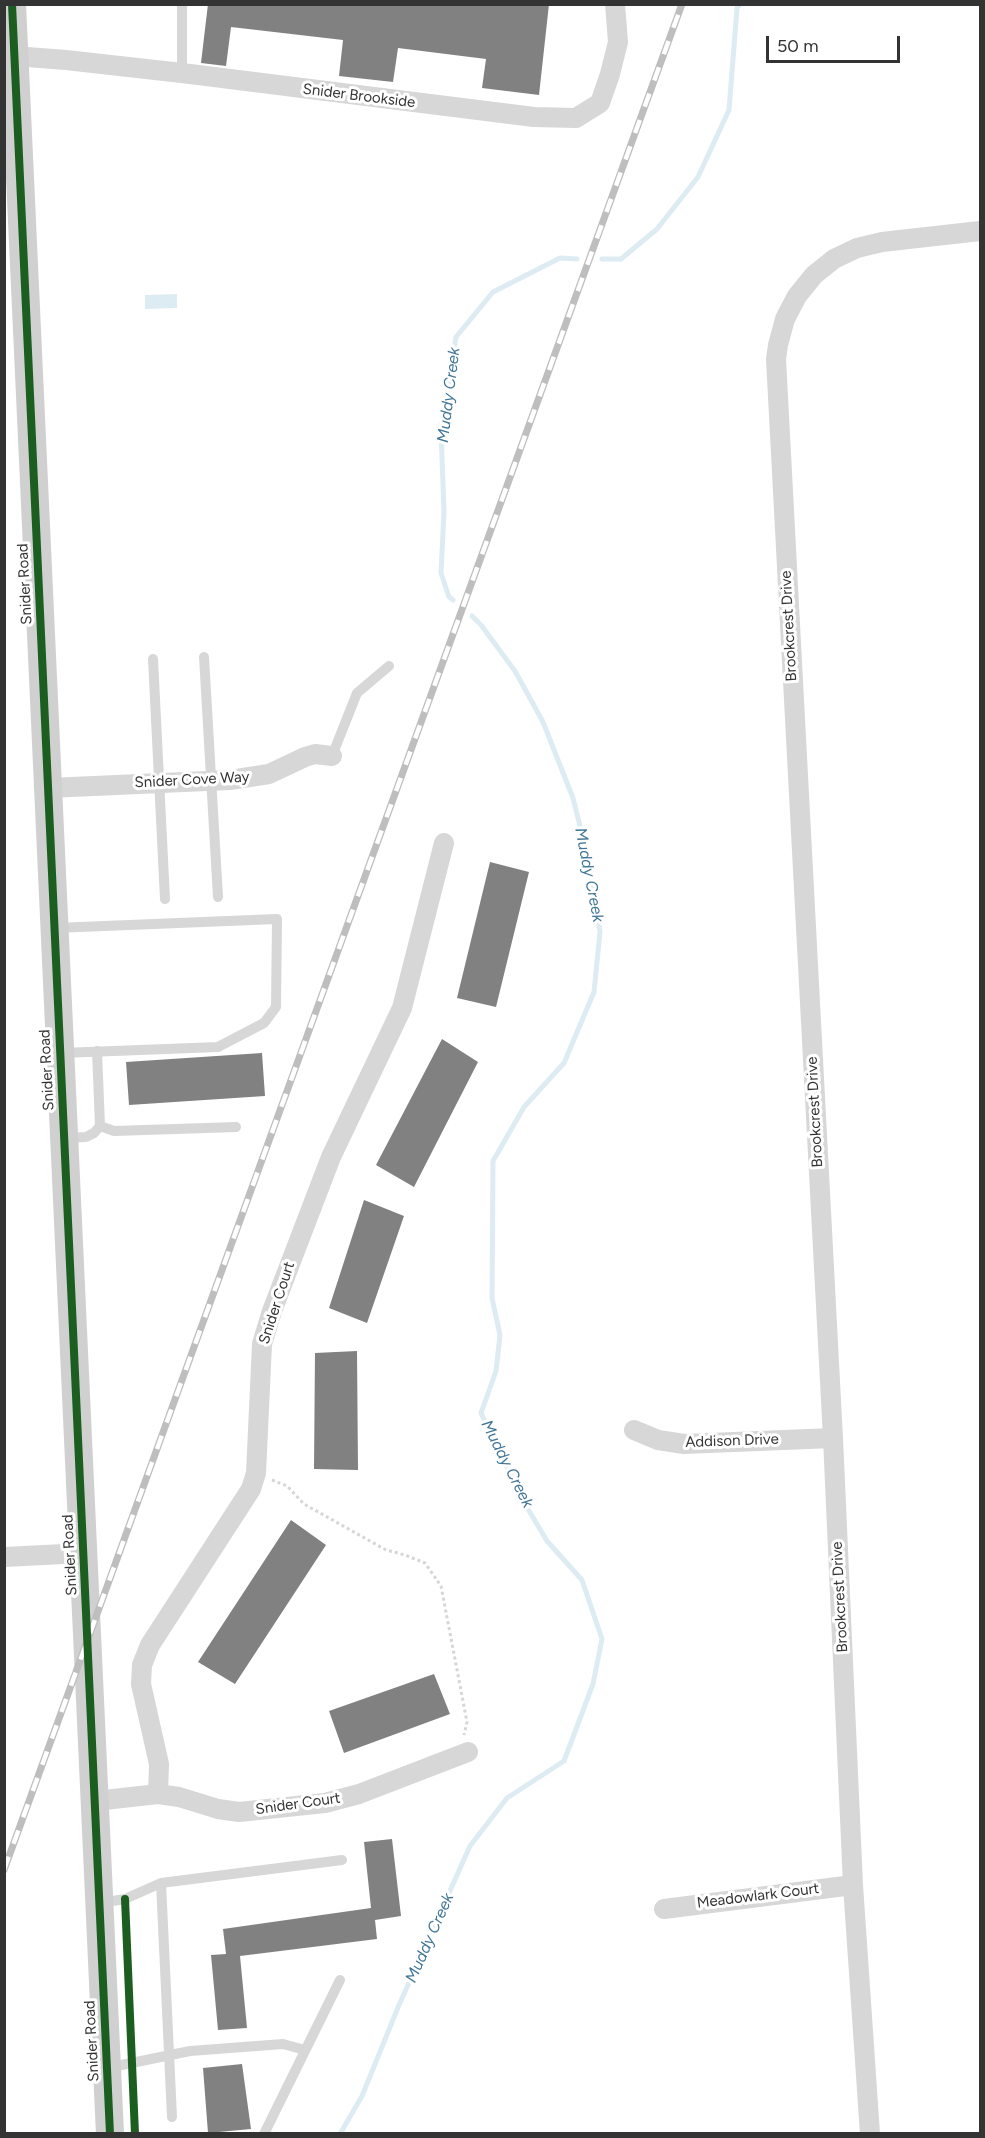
<!DOCTYPE html>
<style>
body{margin:0}
#map{position:relative;width:985px;height:2138px;overflow:hidden;background:#fff;font-family:Figtree,sans-serif}
canvas{display:block}
.frame{position:absolute;inset:0;border:6px solid #333;pointer-events:none}
.scale{position:absolute;left:766px;top:36px;width:134px;height:27px;box-sizing:border-box;border:3px solid #333;border-top:0;padding-left:8px;font-size:18px;line-height:21px;white-space:nowrap;color:#333;-webkit-text-stroke:4px #fff;paint-order:stroke}
</style>
<div id="map">
<canvas width="985" height="2138"></canvas>
<div class="frame"></div>
<div class="scale">50 m</div>
</div>
<script>
const c = document.querySelector('canvas').getContext('2d');
c.lineJoin = 'round';
function fillPath(path, color) { c.fillStyle = color; c.fill(path, 'evenodd'); }
const shape = rows => new Path2D(rows.map(r => 'M' + r).join(''));
function trace(path, color, width, dash) { c.strokeStyle = color; c.lineWidth = width; c.lineCap = dash ? 'butt' : 'round'; c.setLineDash(dash || []); c.stroke(path); }
function write(font, color, halo, rows, align = 'center') {
  c.font = font + ' Figtree,sans-serif'; c.lineWidth = 6; c.setLineDash([]); c.textBaseline = 'middle'; c.strokeStyle = halo; c.fillStyle = color; for (const [text, x, y, turn = 0] of rows) {
    c.save(); c.translate(x, y); c.rotate((+turn || 0) * Math.PI / 180); c.textAlign = isNaN(turn) ? turn : align; if (halo) c.strokeText(text, 0, 0); c.fillText(text, 0, 0); c.restore();
  }
}
const water = shape([
 [177,294,177,308,145,309,145,295]
]);
const stream = shape([
 [602,259,621,259,657,229,698,177,729,110,737,8,740,4],
 [453,600,449,597,441,573,444,512,441,430,456,337,493,292,560,258,577,259],
 [340,2134,362,2096,399,2005,470,1846,507,1798,564,1761,593,1684,602,1639,582,1580,547,1541,525,1504,481,1413,496,1371,500,1335,492,1298,493,1161,524,1107,564,1063,594,992,600,932,589,862,573,798,543,722,515,671,481,625,472,616]
]);
const building = shape([
 [208,4,549,4,539,95,482,88,486,59,398,48,393,82,339,76,343,40,231,27,226,66,201,63],
 [490,862,529,872,496,1007,457,998],
 [442,1039,478,1062,414,1187,376,1165],
 [262,1053,265,1096,129,1105,126,1062],
 [364,1200,404,1216,367,1323,329,1308],
 [357,1351,358,1470,314,1469,315,1353],
 [291,1520,326,1545,235,1684,198,1662],
 [434,1674,450,1714,344,1753,329,1711],
 [392,1839,401,1916,375,1920,377,1939,240,1956,247,2028,218,2030,211,1955,226,1954,223,1929,371,1908,364,1842],
 [242,2064,251,2129,208,2133,203,2068]
]);
const path = shape([
 [272,1480,287,1486,304,1504,386,1550,405,1555,425,1563,441,1586,467,1722,464,1735]
]);
const lane = shape([
 [182,73,182,4],
 [204,657,218,897],
 [153,659,165,899],
 [332,756,357,693,389,666],
 [55,928,277,919,276,1007,264,1023,218,1047,62,1053],
 [100,1126,114,1131,236,1127],
 [65,1138,86,1137,94,1133,100,1126,97,1051],
 [161,1883,172,2117],
 [100,1903,125,1899,161,1883,342,1860],
 [107,2068,190,2051,283,2044,305,2050],
 [264,2134,340,1980]
]);
const street = shape([
 [14,56,66,60,182,73,534,117,576,118,600,103,610,74,618,42,615,4],
 [48,788,230,780,269,774,305,757,315,754,332,756],
 [634,1430,658,1440,684,1444,833,1438],
 [4,1557,84,1553],
 [158,1794,159,1764,141,1684,142,1665,150,1645,251,1489,256,1473,262,1344,272,1311,331,1157,402,1008,444,843],
 [95,1801,158,1794,179,1797,218,1809,239,1812,325,1803,359,1794,468,1752],
 [664,1909,853,1885],
 [870,2134,853,1885,833,1438,776,359,778,345,785,319,797,296,814,275,834,259,857,248,882,242,980,231]
]);
const secondary = shape([
 [12,4,110,2134]
]);
const rail = shape([
 [4,1870,682,4]
]);
const cycleway = shape([
 [12,4,110,2134],
 [125,1899,135,2134]
]);
const streetNames = [
 ["Snider Brookside",359,96,7],
 ["Snider Road",25,584,-93],
 ["Brookcrest Drive",789,626,-93],
 ["Snider Cove Way",192,780,-3],
 ["Snider Road",47,1070,-93],
 ["Brookcrest Drive",815,1112,-93],
 ["Snider Court",277,1303,-72],
 ["Addison Drive",732,1441,-2],
 ["Snider Road",70,1555,-93],
 ["Brookcrest Drive",840,1597,-93],
 ["Snider Court",298,1804,-8],
 ["Meadowlark Court",758,1896,-7],
 ["Snider Road",92,2041,-93]
];
const waterNames = [
 ["Muddy Creek",449,395,-83],
 ["Muddy Creek",589,875,79],
 ["Muddy Creek",507,1464,63],
 ["Muddy Creek",430,1938,-66]
];
fillPath(water, '#ddebf3');
trace(stream, '#ddebf3', 5);
fillPath(building, '#818181');
trace(path, '#d6d6d6', 3, [3, 3]);
trace(lane, '#d7d7d7', 10);
trace(street, '#d7d7d7', 20);
trace(secondary, '#d0d0d0', 28);
trace(rail, '#bebebe', 7);
trace(rail, '#fff', 4.5, [14]);
trace(cycleway, '#1b5e20', 8);
write('15px', '#333', '#fff', streetNames);
write('italic 16px', '#3f7597', '#fff', waterNames);
</script>
